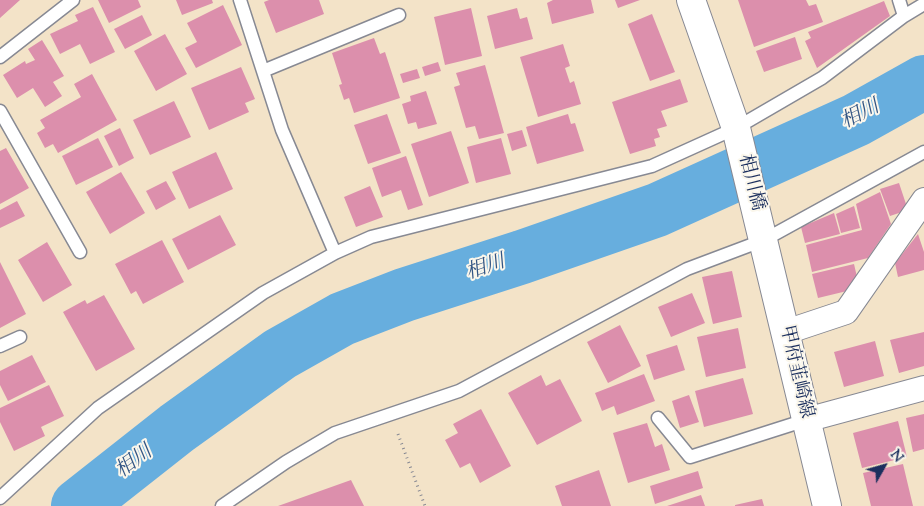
<!DOCTYPE html>
<meta charset="utf-8">
<style>
body{margin:0}
#map{position:relative;width:924px;height:506px;overflow:hidden;background:#f3e3c8;font-family:"Sorts Mill Goudy",serif}
canvas{display:block}
.north{position:absolute;left:859px;top:441px;width:50px;height:50px;-webkit-text-stroke:4px #fbf7ec;paint-order:stroke;rotate:52deg;font-size:14px;font-weight:700;line-height:20px;text-align:center;color:#1b2f5e}
.north::after{content:'';display:block;margin:auto;width:18px;height:22px;background:#1b2f5e;clip-path:polygon(50% 0,100% 100%,50% 72%,0 100%)}
</style>
<div id="map">
<canvas width="924" height="506"></canvas>
<div class="north">N</div>
</div>
<script>
const c = document.querySelector('canvas').getContext('2d');
c.lineJoin = 'round';
const shape = rows => new Path2D(rows.map(r => 'M' + r).join(''));
function trace(path, color, width, dash) { c.strokeStyle = color; c.lineWidth = width; c.lineCap = dash ? 'butt' : 'round'; c.setLineDash(dash || []); c.stroke(path); }
function fillPath(path, color) { c.fillStyle = color; c.fill(path, 'evenodd'); }
function write(font, color, halo, rows, align = 'center') {
  c.font = font + ' "Sorts Mill Goudy","Noto Serif JP",serif'; c.lineWidth = 4; c.setLineDash([]); c.textBaseline = 'middle'; c.strokeStyle = halo; c.fillStyle = color; for (const [text, x, y, turn = 0] of rows) {
    c.save(); c.translate(x, y); c.rotate((+turn || 0) * Math.PI / 180); c.textAlign = isNaN(turn) ? turn : align; if (halo) c.strokeText(text, 0, 0); c.fillText(text, 0, 0); c.restore();
  }
}
const river = shape([
 [78,506,177,428,280,354,342,319,404,295,522,257,657,210,856,120,924,82]
]);
const building = shape([
 [0,0,20,0,0,18],
 [98,0,138,0,141,7,109,23],
 [176,0,212,0,213,3,182,15],
 [269,0,319,0,324,14,276,33,264,2],
 [553,0,591,0,594,13,552,24,547,3],
 [615,0,640,0,618,8],
 [738,0,806,0,809,6,816,4,823,22,754,47],
 [884,1,890,16,817,68,805,41,811,38,808,32],
 [223,5,242,45,196,68,185,48,197,42,187,23],
 [93,7,115,52,90,64,80,44,60,54,50,34,78,21,75,15],
 [471,8,482,56,445,65,434,17],
 [517,8,520,19,527,17,533,39,495,49,487,16],
 [652,14,675,72,650,81,628,24],
 [142,15,152,35,125,49,114,29],
 [165,34,187,74,156,91,134,51],
 [795,37,802,59,764,72,756,51],
 [374,38,380,54,385,52,400,98,354,113,349,98,344,100,339,85,342,84,332,53],
 [42,40,64,76,53,82,62,96,45,107,33,88,17,98,3,75,25,61,26,64,35,60,28,49],
 [563,44,570,66,565,68,570,83,574,81,581,104,538,117,520,57],
 [438,62,441,71,425,76,422,67],
 [485,65,504,133,479,139,475,126,466,128,454,87,460,85,456,73],
 [241,67,255,99,245,103,249,112,209,130,191,88],
 [417,69,420,78,403,83,400,74],
 [92,74,117,120,58,153,53,144,45,148,37,133,45,128,40,120,81,97,74,84],
 [680,79,688,102,661,111,667,126,657,129,660,137,654,139,656,146,630,154,612,102],
 [426,91,437,124,418,129,416,122,408,124,402,104,411,101,410,96],
 [174,101,191,137,150,155,133,120],
 [387,114,401,153,368,164,354,125],
 [568,114,571,124,575,123,584,151,537,164,526,127],
 [120,128,134,158,119,166,104,136],
 [522,130,527,146,512,151,507,134],
 [451,131,469,183,429,197,411,144],
 [98,138,113,167,76,185,62,156],
 [501,138,511,174,476,183,467,147],
 [6,148,29,188,0,204,0,151],
 [216,152,233,189,189,209,172,172],
 [406,156,423,205,408,210,401,190,382,197,372,168],
 [121,172,145,213,110,234,86,192],
 [166,181,176,199,156,210,146,191],
 [899,183,908,210,890,216,880,189],
 [370,186,383,217,356,227,344,197],
 [880,192,891,224,868,258,812,272,806,245,862,230,856,204],
 [17,201,25,216,0,228,0,210],
 [854,206,860,228,841,233,836,214],
 [834,213,840,234,805,243,801,227],
 [220,215,236,245,188,270,172,239],
 [918,234,924,252,924,270,898,277,895,263],
 [162,240,184,282,143,304,136,291,131,294,115,264],
 [47,242,72,285,43,302,18,260],
 [0,262,26,314,0,328],
 [854,264,857,277,847,291,818,298,812,274],
 [732,271,742,317,713,324,702,277],
 [692,293,705,323,671,337,658,307],
 [104,295,135,349,96,371,63,312,85,300,87,304],
 [620,325,641,366,608,383,587,342],
 [738,328,746,368,706,377,697,337],
 [924,332,924,366,899,373,890,340],
 [875,341,884,376,844,387,834,352],
 [677,345,685,370,654,380,646,355],
 [32,355,46,382,8,401,0,385,0,371],
 [644,374,655,401,617,415,614,406,602,411,595,393],
 [541,375,546,386,560,379,582,421,537,445,508,393],
 [743,378,753,414,704,427,695,391],
 [49,385,64,416,41,427,45,436,14,451,0,422,0,408],
 [689,395,699,422,680,428,672,401],
 [481,409,511,466,480,483,470,463,460,468,445,440,458,433,453,424],
 [924,414,924,449,913,452,906,418],
 [898,421,907,457,862,468,853,433],
 [647,423,655,447,662,444,670,470,628,483,613,433],
 [903,464,913,506,871,506,863,473],
 [599,470,611,506,562,506,555,486],
 [698,471,703,488,655,504,650,486],
 [351,480,364,506,278,506],
 [701,495,705,506,667,506],
 [762,499,764,506,735,506,735,505]
]);
const path = shape([
 [398,434,425,506]
]);
const lane = shape([
 [240,0,282,130,335,253],
 [899,0,904,16],
 [0,57,73,0],
 [263,71,399,15],
 [0,111,80,252],
 [0,346,20,337],
 [658,418,690,457,806,420],
 [0,498,98,408,263,293,335,253,371,237,652,166,736,128,822,78,904,16,924,4],
 [222,506,286,462,335,433,459,391,687,269,764,240,924,152]
]);
const street = shape([
 [786,332,846,312,924,200],
 [806,420,924,388]
]);
const primary = shape([
 [691,0,736,128,827,506]
]);
const streetNames = [
 ["相川橋",750,183,76],
 ["甲府韮崎線",795,372,77]
];
const waterNames = [
 ["相川",861,116,-27],
 ["相川",486,269,-19],
 ["相川",135,463,-37]
];
trace(river, '#67aede', 54);
fillPath(building, '#dc8fac');
trace(lane, '#878993', 15);
trace(street, '#878993', 26);
trace(primary, '#878993', 30);
trace(path, '#878993', 3, [1, 4]);
trace(lane, '#fff', 12);
trace(street, '#fff', 24);
trace(primary, '#fff', 28);
write('19px', '#1b2f5e', '#fbf7ec', streetNames);
write('italic 20px', '#325584', '#fbf7ec', waterNames);
</script>
